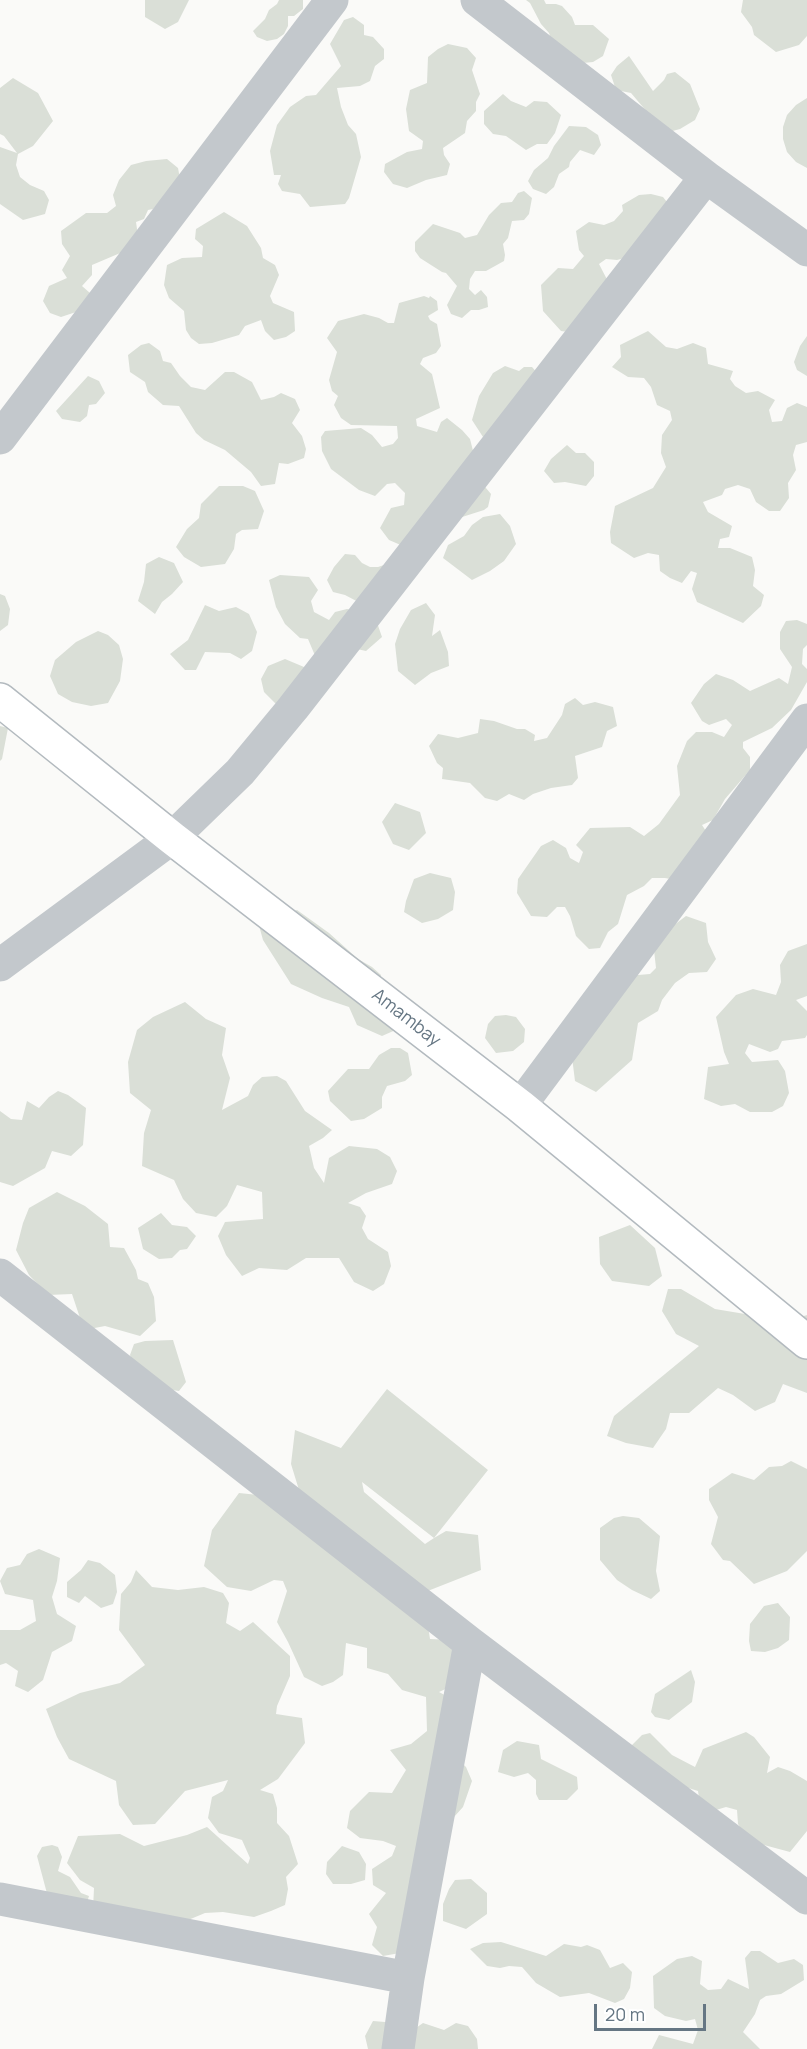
<!DOCTYPE html>
<style>
body{margin:0}
#map{position:relative;width:807px;height:2049px;overflow:hidden;background:#fafaf8;font-family:Manrope,sans-serif}
canvas{display:block}
.scale{position:absolute;left:594px;top:2004px;width:112px;height:27px;box-sizing:border-box;border:3px solid #657683;border-top:0;padding-left:8px;font-size:18px;line-height:21px;white-space:nowrap;color:#657683;-webkit-text-stroke:4px #fff;paint-order:stroke}
</style>
<div id="map">
<canvas width="807" height="2049"></canvas>
<div class="scale">20 m</div>
</div>
<script>
const c = document.querySelector('canvas').getContext('2d');
c.lineJoin = 'round';
function fillPath(path, color) { c.fillStyle = color; c.fill(path, 'evenodd'); }
const shape = rows => new Path2D(rows.map(r => 'M' + r).join(''));
function trace(path, color, width, dash) { c.strokeStyle = color; c.lineWidth = width; c.lineCap = dash ? 'butt' : 'round'; c.setLineDash(dash || []); c.stroke(path); }
function write(font, color, halo, rows, align = 'center') {
  c.font = font + ' Manrope,sans-serif'; c.lineWidth = 6; c.setLineDash([]); c.textBaseline = 'middle'; c.strokeStyle = halo; c.fillStyle = color; for (const [text, x, y, turn = 0] of rows) {
    c.save(); c.translate(x, y); c.rotate((+turn || 0) * Math.PI / 180); c.textAlign = isNaN(turn) ? turn : align; if (halo) c.strokeText(text, 0, 0); c.fillText(text, 0, 0); c.restore();
  }
}
const green = shape([
 [145,0,189,0,178,22,165,29,145,17],
 [279,0,303,0,303,9,294,16,288,16,288,26,284,34,277,39,267,41,257,37,253,31,265,19,269,10,277,4],
 [526,0,544,0,546,4,556,4,562,6,572,17,575,25,593,25,609,39,603,56,593,62,583,63,554,47,549,33,541,24,530,3],
 [743,0,807,0,807,36,799,45,776,52,754,35,752,27,741,12],
 [353,17,364,25,364,35,373,37,384,49,384,59,375,66,370,81,360,86,337,88,341,107,348,125,356,134,361,157,349,198,345,204,310,207,300,194,282,191,278,184,281,175,274,175,270,151,277,125,290,107,306,96,316,95,341,66,330,44,344,20],
 [448,44,467,48,476,58,472,70,480,94,476,102,476,111,467,121,465,133,443,148,444,155,450,164,447,175,426,180,407,188,393,184,384,172,385,164,407,152,422,149,423,141,409,131,406,109,410,90,427,83,428,57,438,49],
 [629,56,653,91,664,80,667,74,675,72,690,84,700,109,695,120,680,129,665,133,631,93,616,90,611,75,617,66],
 [13,78,38,93,53,121,33,146,18,154,16,165,20,177,30,185,44,191,49,200,45,214,23,220,0,204,0,147,17,153,4,136,0,134,0,88],
 [503,94,511,101,526,107,534,101,547,102,561,115,555,133,547,144,537,144,526,150,506,136,493,134,484,124,484,111],
 [807,98,807,168,796,162,787,152,783,139,783,127,787,115,796,105],
 [569,126,586,127,598,135,601,145,594,155,580,150,570,162,569,167,559,174,554,187,546,194,533,189,528,181,534,170,548,158,554,146],
 [167,159,178,168,181,184,166,194,153,209,148,210,144,219,136,222,138,236,132,248,92,265,92,275,82,286,90,293,85,309,61,317,50,313,43,301,49,286,67,278,62,270,70,256,62,244,61,231,86,213,107,213,116,206,113,195,119,180,131,165,146,161],
 [524,191,532,198,529,214,524,220,512,221,508,238,503,244,505,255,504,261,486,271,475,271,470,279,469,289,475,295,481,290,487,297,488,307,479,310,471,310,462,318,451,314,447,305,457,286,446,273,442,272,420,258,415,251,415,242,433,224,460,233,465,238,477,235,489,215,501,203,512,202,518,193],
 [651,194,663,197,674,211,640,254,617,260,606,259,599,264,615,295,583,334,561,331,543,311,541,285,558,268,573,269,584,256,579,250,576,231,589,222,604,225,614,221,623,211,622,205,639,195],
 [224,212,247,226,261,248,263,258,275,265,279,275,270,296,273,303,294,312,295,331,286,337,274,340,265,331,261,320,245,326,239,335,212,343,199,344,191,338,186,330,184,311,169,298,164,285,167,265,182,258,202,257,203,246,195,239,196,229],
 [424,296,429,298,430,296,437,301,438,310,428,316,430,320,437,324,441,346,436,353,423,358,420,364,432,374,440,408,416,419,417,426,437,432,441,422,447,418,462,430,470,439,481,482,491,494,488,507,484,510,459,518,403,546,389,540,380,528,391,508,404,505,405,493,395,483,387,484,375,496,359,490,331,469,322,451,321,437,325,431,361,428,372,435,382,447,393,444,398,438,397,426,351,425,341,418,334,405,338,396,332,391,329,380,337,352,327,338,338,321,364,314,379,318,388,323,394,323,399,303],
 [648,331,666,347,677,349,693,343,706,348,708,364,733,371,730,379,735,386,746,393,758,391,775,400,769,410,772,422,782,421,787,408,797,403,807,407,807,442,796,445,793,455,796,470,788,483,789,498,780,511,769,511,756,502,750,489,738,485,725,489,722,495,703,502,708,512,732,526,729,537,720,539,718,548,730,548,752,557,755,570,753,586,764,595,761,606,743,623,697,602,692,589,697,573,691,571,682,583,670,578,660,571,659,555,648,553,634,558,611,543,610,532,615,506,653,488,666,467,661,453,662,435,672,420,670,411,657,405,651,387,644,378,628,377,612,367,621,357,620,345],
 [807,336,807,376,797,370,794,362,800,346],
 [149,343,160,351,163,361,171,363,180,376,191,387,205,390,225,372,234,372,252,382,261,400,274,397,281,393,295,399,300,410,292,423,302,436,306,449,304,458,288,464,279,463,275,484,261,486,251,472,225,450,204,440,196,433,179,406,163,405,148,392,145,382,130,372,128,355,141,345],
 [505,366,519,371,524,367,532,367,547,384,483,437,472,420,479,396,493,373],
 [88,376,99,381,105,393,96,404,89,405,87,416,80,422,62,419,56,411],
 [567,445,576,453,585,453,594,462,594,476,586,486,565,482,554,483,544,471,551,459],
 [219,486,243,486,255,491,264,511,258,529,242,530,236,534,234,549,225,564,201,567,184,557,176,547,187,529,199,518,201,504],
 [500,514,510,526,516,544,504,561,490,571,472,580,443,558,448,545,464,536,472,525,483,517],
 [345,554,355,555,362,563,370,567,378,567,387,564,364,605,345,595,333,592,327,580,334,567],
 [159,557,174,563,183,582,172,594,162,602,155,614,138,601,144,582,146,564],
 [280,575,309,577,318,590,311,601,314,612,329,620,335,612,347,609,374,614,382,637,366,651,357,649,316,658,308,639,300,638,285,624,276,607,269,580],
 [0,594,5,596,10,609,8,625,0,631],
 [426,603,435,615,432,636,440,630,448,652,449,666,431,673,415,685,398,671,395,644,400,629,411,610],
 [205,605,219,611,236,607,249,614,257,632,252,651,241,659,230,653,205,652,196,670,185,670,170,654,188,640],
 [797,620,807,624,807,645,803,649,802,664,807,669,807,682,791,710,772,728,743,742,743,748,750,757,750,770,725,799,713,820,702,825,715,845,686,882,665,878,652,878,644,886,627,895,618,924,608,932,600,948,589,949,576,936,570,916,565,907,557,907,547,917,531,916,517,893,518,879,541,846,553,840,566,848,570,858,579,863,583,852,576,845,590,828,630,827,644,836,659,824,680,795,677,766,687,741,696,732,712,732,724,737,732,725,726,719,709,725,702,721,691,703,704,684,716,674,733,680,750,691,779,678,788,684,792,667,780,649,780,632,786,621],
 [98,631,108,635,119,645,123,659,120,681,108,703,91,706,72,702,58,694,50,676,55,660,76,642],
 [285,659,304,667,316,679,289,713,275,703,264,692,261,679,268,666],
 [575,698,583,705,595,702,613,707,617,726,607,731,602,747,575,756,578,778,572,785,551,788,533,794,524,800,509,794,497,801,485,798,470,783,442,779,443,768,437,763,429,746,438,734,458,738,478,733,480,719,494,721,517,729,525,729,535,735,534,741,547,738,562,715,565,704],
 [0,726,8,728,2,759,0,761],
 [395,803,420,812,426,833,409,850,393,844,382,822],
 [430,873,451,878,455,892,453,910,438,919,422,923,404,912,406,901,414,879],
 [297,910,329,933,358,959,372,967,381,975,380,986,400,991,403,1009,400,1028,382,1036,357,1025,349,1007,322,998,291,984,263,940,258,922],
 [686,916,706,923,708,942,716,959,707,972,689,973,675,983,662,1000,658,1011,638,1023,632,1060,596,1092,575,1081,571,1049,626,976,650,974,656,968,653,941],
 [807,944,807,996,796,1000,807,1011,807,1035,805,1038,782,1041,778,1049,770,1052,749,1044,745,1053,752,1062,778,1060,785,1071,789,1093,783,1106,772,1112,750,1112,735,1104,721,1106,704,1099,708,1067,729,1064,724,1052,716,1017,736,995,753,989,776,995,781,982,780,965,788,951],
 [185,1002,206,1019,226,1028,222,1055,230,1078,222,1110,248,1096,253,1085,262,1077,277,1076,286,1081,305,1111,332,1130,323,1138,309,1146,314,1168,324,1183,329,1158,349,1146,377,1149,390,1157,397,1171,392,1184,366,1193,348,1203,360,1207,366,1216,362,1228,368,1239,388,1252,391,1266,384,1284,373,1291,354,1282,339,1258,306,1258,287,1270,259,1268,242,1276,226,1255,218,1236,225,1222,263,1219,262,1192,237,1185,227,1206,216,1217,196,1213,183,1199,174,1180,142,1166,144,1133,151,1110,130,1093,128,1062,137,1030,153,1017],
 [506,1015,516,1017,525,1029,524,1042,513,1051,496,1053,485,1038,488,1024,495,1016],
 [391,1048,400,1048,408,1053,412,1075,405,1081,387,1086,382,1097,382,1108,364,1119,351,1121,330,1101,328,1091,348,1069,369,1069,379,1055],
 [58,1091,68,1095,86,1108,83,1145,71,1156,52,1151,45,1168,13,1186,0,1182,0,1111,11,1119,22,1120,27,1101,39,1108,49,1097],
 [57,1192,85,1206,108,1224,110,1247,124,1248,136,1270,138,1279,148,1283,154,1297,156,1321,140,1336,105,1326,84,1330,72,1294,48,1295,29,1275,16,1250,23,1223,29,1208],
 [161,1213,172,1225,187,1227,196,1236,187,1249,180,1250,172,1258,159,1259,143,1249,138,1228],
 [630,1225,655,1248,662,1276,649,1286,612,1281,600,1264,599,1237],
 [668,1289,681,1289,715,1309,745,1314,753,1305,782,1323,807,1315,807,1393,783,1384,775,1402,755,1411,733,1395,718,1388,689,1413,670,1413,666,1429,653,1448,626,1443,607,1436,614,1416,699,1346,676,1334,662,1311],
 [173,1340,186,1382,179,1391,160,1388,136,1371,130,1355,134,1344,145,1341],
 [387,1389,488,1470,434,1538,446,1531,478,1535,481,1570,415,1596,427,1620,430,1639,452,1640,460,1661,452,1686,439,1692,452,1699,456,1757,466,1767,472,1781,463,1807,454,1817,411,1951,383,1956,372,1945,377,1927,369,1914,386,1893,373,1885,372,1869,392,1856,396,1846,383,1841,360,1838,347,1828,350,1811,369,1792,392,1793,406,1770,390,1750,411,1744,427,1731,426,1697,402,1690,388,1674,367,1668,367,1648,346,1643,343,1675,333,1682,322,1686,304,1677,288,1642,277,1622,287,1591,283,1581,274,1580,251,1591,227,1587,204,1566,212,1530,239,1493,268,1496,299,1490,291,1464,295,1430,341,1448],
 [362,1482,434,1538,425,1544,364,1492],
 [791,1461,807,1469,807,1551,787,1571,754,1584,730,1561,723,1560,711,1544,718,1517,709,1500,709,1489,732,1473,754,1480,769,1467,782,1466],
 [623,1516,639,1518,660,1536,656,1571,660,1591,651,1599,632,1590,617,1580,600,1560,600,1528,614,1518],
 [39,1549,60,1558,57,1581,52,1597,57,1614,76,1626,72,1641,52,1652,43,1680,28,1692,15,1686,18,1671,6,1663,0,1665,0,1630,20,1630,36,1621,33,1600,5,1594,0,1581,7,1568,20,1565,27,1554],
 [88,1560,100,1563,115,1575,117,1592,113,1604,101,1608,85,1596,79,1603,67,1597,67,1582,81,1570],
 [136,1570,152,1587,178,1590,204,1587,223,1593,229,1603,226,1623,240,1631,253,1622,290,1656,290,1676,277,1706,276,1714,302,1718,305,1743,278,1779,260,1790,273,1794,277,1808,277,1823,289,1836,298,1864,286,1877,288,1889,285,1905,271,1911,254,1917,223,1912,205,1913,181,1923,93,1909,94,1888,80,1880,67,1863,78,1836,120,1834,144,1846,187,1835,207,1827,248,1864,250,1858,242,1840,219,1833,208,1818,212,1797,223,1791,228,1780,185,1791,155,1824,133,1825,119,1805,116,1781,69,1759,57,1737,46,1709,80,1693,120,1683,145,1665,119,1630,121,1594,131,1582],
 [778,1603,790,1617,789,1640,778,1648,765,1652,751,1651,749,1641,750,1624,764,1606],
 [691,1670,695,1682,692,1702,669,1720,655,1717,651,1712,655,1694],
 [746,1732,754,1737,770,1757,767,1773,778,1767,790,1771,807,1781,807,1831,790,1852,764,1845,747,1838,738,1824,737,1810,726,1807,716,1810,699,1798,698,1791,682,1786,628,1749,642,1735,650,1733,672,1755,695,1767,703,1749],
 [517,1741,539,1745,541,1759,577,1777,578,1789,567,1800,539,1800,536,1794,536,1780,528,1773,514,1777,498,1772,503,1750],
 [52,1845,58,1847,62,1857,58,1871,70,1877,81,1893,89,1896,85,1909,49,1901,37,1856,42,1847],
 [342,1846,359,1852,366,1864,365,1880,351,1884,333,1884,326,1874,327,1862],
 [471,1879,487,1893,487,1914,466,1929,443,1921,443,1904,449,1889,455,1880],
 [501,1942,546,1956,564,1944,581,1947,587,1945,600,1950,610,1968,623,1963,632,1972,630,1988,624,1999,615,2003,589,1993,560,1997,536,1983,522,1967,509,1966,500,1968,487,1966,470,1949,483,1943],
 [751,1951,760,1951,778,1963,794,1959,803,1965,804,1980,781,1994,766,1996,760,2000,755,2014,743,2032,760,2049,652,2049,659,2035,693,2044,698,2030,695,2019,686,2021,665,2016,654,2008,653,1976,677,1959,692,1956,702,1961,700,1984,708,1990,721,1989,728,1979,749,1989,745,1958],
 [373,2021,385,2022,398,2031,395,2049,368,2049,365,2036],
 [423,2023,444,2030,456,2023,468,2026,477,2039,478,2049,414,2049,413,2030]
]);
const street = shape([
 [477,0,706,177,807,250],
 [0,438,332,0],
 [0,965,172,838,240,772,293,708,706,177],
 [520,1106,807,720],
 [0,1275,470,1643,807,1898],
 [0,1899,408,1978],
 [398,2049,408,1978,470,1643]
]);
const secondary = shape([
 [0,700,172,838,520,1106,807,1342]
]);
const streetNames = [
 ["Amambay",406,1018,38]
];
fillPath(green, '#dadfd7');
trace(secondary, '#b3babf', 36);
trace(street, '#c3c8cc', 33);
trace(secondary, '#fff', 33);
write('18px', '#657683', '#fff', streetNames);
</script>
